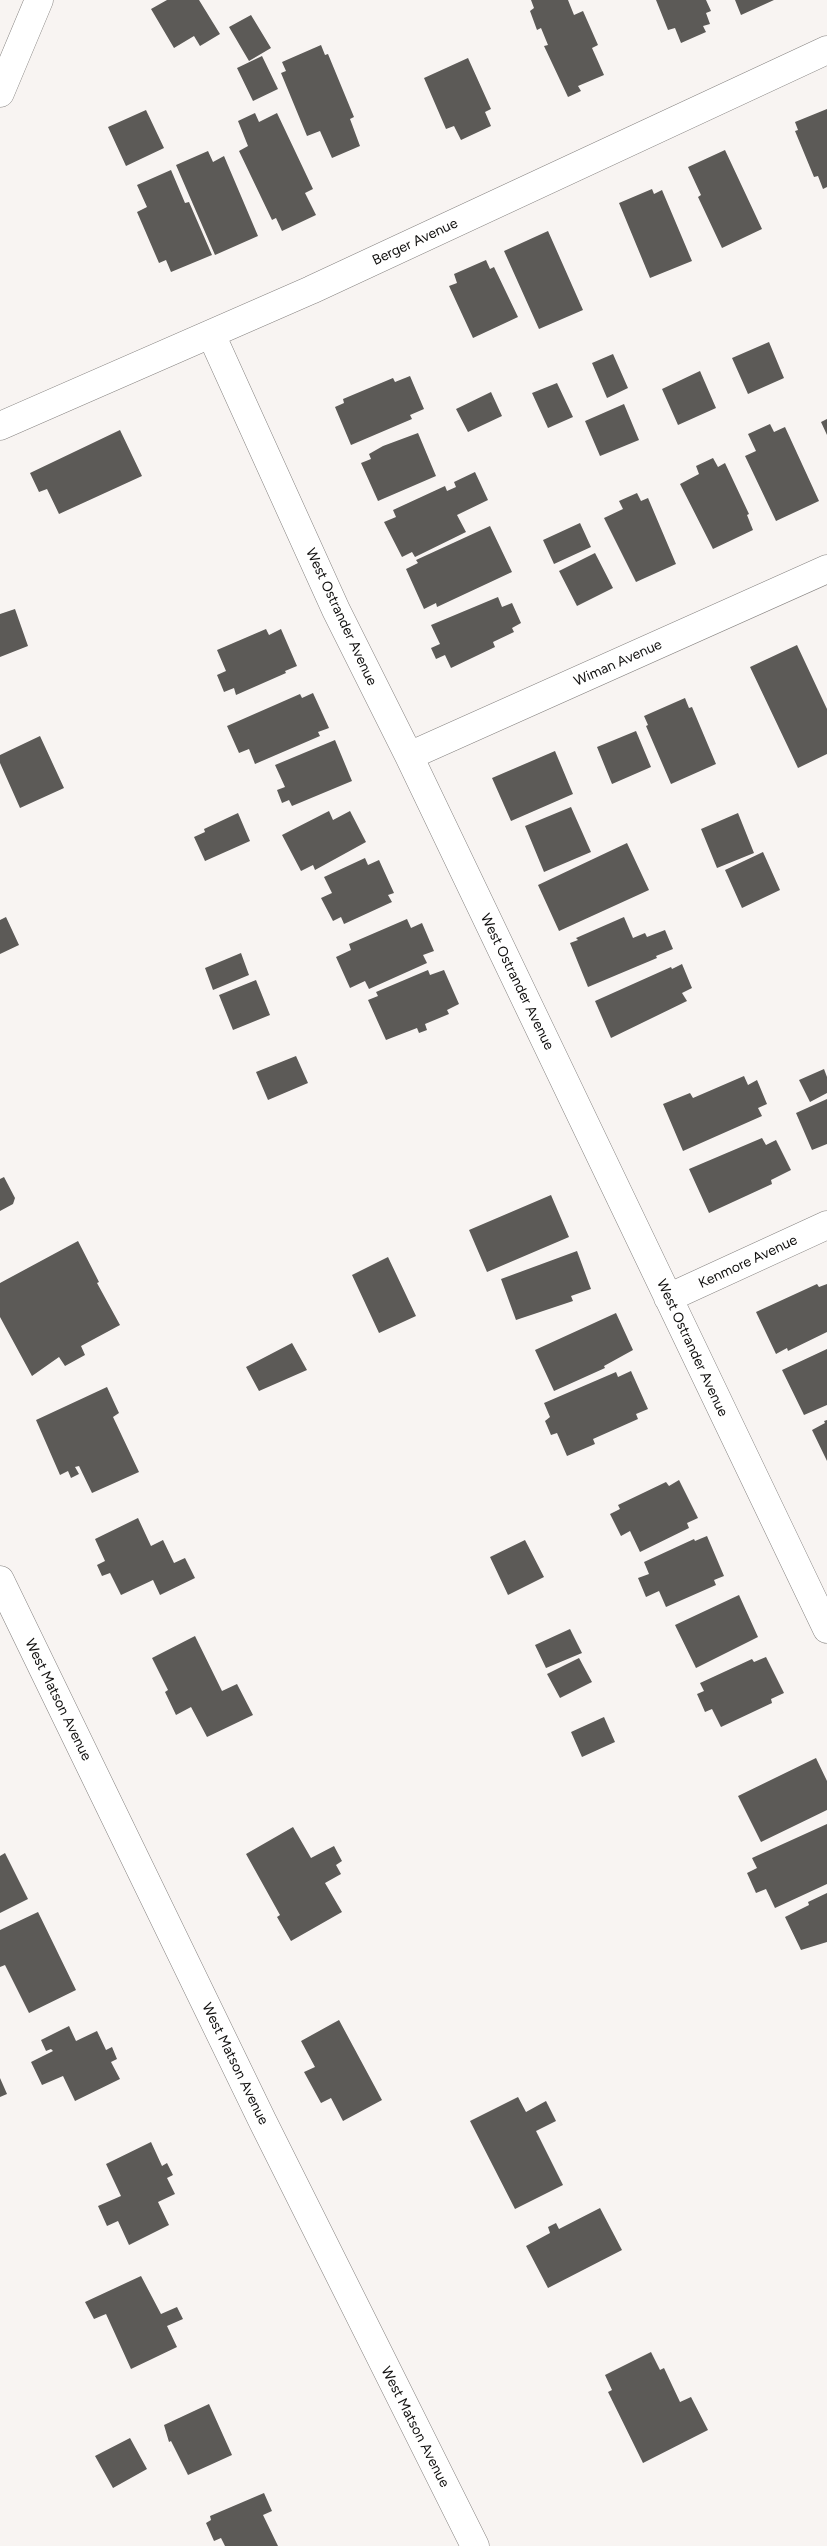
<!DOCTYPE html>
<style>
body{margin:0}
canvas{display:block;background:#f8f4f2}
</style>
<canvas width="827" height="2546"></canvas>
<script>
const c = document.querySelector('canvas').getContext('2d');
c.lineJoin = 'round';
function fillPath(path, color) { c.fillStyle = color; c.fill(path, 'evenodd'); }
const shape = rows => new Path2D(rows.map(r => 'M' + r).join(''));
function trace(path, color, width, dash) { c.strokeStyle = color; c.lineWidth = width; c.lineCap = dash ? 'butt' : 'round'; c.setLineDash(dash || []); c.stroke(path); }
function write(font, color, halo, rows, align = 'center') {
  c.font = font + ' Figtree,sans-serif'; c.lineWidth = 5; c.setLineDash([]); c.textBaseline = 'middle'; c.strokeStyle = halo; c.fillStyle = color; for (const [text, x, y, turn = 0] of rows) {
    c.save(); c.translate(x, y); c.rotate((+turn || 0) * Math.PI / 180); c.textAlign = isNaN(turn) ? turn : align; if (halo) c.strokeText(text, 0, 0); c.fillText(text, 0, 0); c.restore();
  }
}
const building = shape([
 [167,0,199,0,220,34,200,46,194,36,174,48,151,9],
 [531,0,568,0,574,15,583,11,598,45,592,48,604,75,578,86,581,91,568,97,544,46,548,45,541,28,537,30,530,11,534,8],
 [656,0,706,0,711,11,706,13,710,24,703,26,706,32,681,43,675,28,668,30],
 [735,0,774,0,741,15],
 [251,15,271,48,249,61,229,27],
 [321,45,325,55,328,54,354,117,350,119,360,146,332,158,320,131,307,136,281,73,286,71,282,62],
 [262,56,278,89,253,101,237,68],
 [468,58,491,109,485,112,491,126,461,140,454,126,446,129,424,78],
 [827,109,827,187,823,189,818,176,814,177,795,131,798,130,795,122],
 [146,110,164,148,126,166,108,127],
 [255,113,259,122,277,113,313,189,305,193,316,215,282,231,276,218,272,220,239,151,248,146,238,121],
 [725,150,762,229,722,248,698,197,701,195,688,167],
 [208,151,213,162,224,156,258,236,215,255,176,165],
 [171,170,185,203,189,202,212,255,171,272,166,260,159,263,137,212,147,207,137,185],
 [652,189,654,194,662,190,692,261,650,278,619,203],
 [548,231,583,310,539,329,504,251],
 [486,260,490,269,494,267,518,317,473,338,449,286,457,283,454,274],
 [769,342,784,378,748,394,732,358],
 [613,354,628,388,607,398,592,363],
 [700,371,716,408,678,425,662,389],
 [410,376,424,409,410,415,412,419,351,445,335,407,344,403,343,399,393,378,395,382],
 [557,383,573,417,548,428,532,393],
 [491,392,502,416,468,432,456,409],
 [624,404,639,440,600,456,585,421],
 [827,419,827,435,821,422],
 [770,424,774,432,785,427,819,501,776,521,745,456,756,451,748,434],
 [120,430,142,476,59,514,47,489,39,492,30,473],
 [418,433,436,476,378,501,361,463,371,459,369,454,383,446],
 [713,458,718,467,725,463,749,514,747,515,753,530,713,549,680,484,699,474,696,466],
 [475,472,488,500,457,515,466,532,415,557,412,552,402,557,384,522,396,517,393,510,445,486,447,491,456,487,454,482],
 [637,493,641,501,648,498,676,564,636,582,604,518,623,509,619,501],
 [580,523,591,547,554,564,543,540],
 [490,526,512,572,437,607,436,603,424,609,406,569,418,563,416,560],
 [595,553,613,588,577,606,559,571],
 [498,597,502,607,512,603,521,623,512,628,514,632,493,642,495,647,451,668,445,655,436,659,431,648,440,644,431,625],
 [15,609,28,646,0,657,0,614],
 [266,629,269,635,281,629,297,666,285,671,286,673,236,695,234,688,224,692,217,675,226,671,217,650],
 [797,645,827,709,827,754,798,768,750,667],
 [313,693,329,728,318,732,320,736,255,764,249,749,239,753,227,726,300,694,302,698],
 [685,698,689,708,692,707,716,764,671,784,646,726,648,725,644,716],
 [636,731,651,767,612,784,597,747],
 [40,736,64,788,20,808,0,763,0,755],
 [335,740,352,781,292,806,289,800,282,803,277,790,285,787,275,765],
 [555,751,573,794,511,821,492,778],
 [571,807,591,852,544,872,525,826],
 [329,811,333,820,350,811,366,842,315,870,313,865,301,871,282,835],
 [238,813,250,841,205,861,194,837,205,832,204,829],
 [738,813,754,853,717,868,701,829],
 [627,843,649,890,559,931,538,885],
 [763,852,780,890,742,908,725,870],
 [365,858,368,865,379,860,394,893,388,895,392,902,344,924,341,917,333,921,321,898,332,893,324,877],
 [6,917,19,945,0,954,0,920],
 [624,917,633,938,645,933,647,937,665,930,673,949,656,956,657,958,588,987,570,943,578,940,576,938],
 [407,919,411,928,422,923,434,951,423,955,427,963,369,989,365,981,350,988,336,957,351,950,349,944],
 [241,953,249,975,213,990,205,968],
 [682,964,692,988,682,993,687,1001,611,1038,595,1001,671,967,672,969],
 [428,970,430,975,444,970,459,1004,447,1010,449,1014,425,1024,427,1030,419,1033,417,1028,386,1040,368,1000,378,996,376,992],
 [256,980,270,1015,233,1030,219,995],
 [296,1056,308,1083,268,1100,256,1072],
 [824,1069,827,1077,827,1093,810,1102,799,1080],
 [744,1076,748,1085,757,1080,767,1104,758,1108,762,1116,683,1151,663,1104,690,1093,693,1098],
 [827,1099,827,1144,812,1150,796,1113],
 [762,1138,766,1145,776,1140,791,1170,771,1180,772,1184,709,1213,689,1169],
 [4,1177,15,1198,13,1204,0,1211,0,1179],
 [551,1195,569,1237,487,1272,469,1230],
 [78,1241,99,1282,97,1283,120,1325,81,1346,85,1355,65,1366,59,1357,32,1376,0,1317,0,1283],
 [577,1251,591,1289,571,1296,573,1301,516,1320,501,1279],
 [388,1257,416,1316,379,1333,352,1275],
 [817,1284,819,1287,827,1284,827,1332,788,1351,787,1348,776,1354,756,1312],
 [616,1313,633,1350,604,1366,605,1368,554,1391,535,1350],
 [292,1343,307,1370,259,1391,246,1367],
 [827,1349,827,1405,804,1415,782,1370],
 [631,1371,648,1409,636,1414,638,1419,593,1439,595,1444,567,1456,557,1433,551,1435,545,1421,550,1417,544,1403,616,1372,618,1377],
 [107,1387,119,1413,113,1417,139,1472,92,1493,79,1466,75,1467,79,1474,71,1478,68,1471,60,1475,36,1420],
 [827,1420,827,1461,812,1430,825,1423,824,1421],
 [679,1480,698,1518,687,1523,689,1528,640,1552,630,1531,621,1536,610,1514,620,1509,618,1505,666,1482,669,1486],
 [138,1518,151,1546,163,1540,174,1563,185,1558,195,1578,160,1595,153,1580,121,1595,110,1573,102,1576,97,1565,105,1561,95,1539],
 [707,1536,724,1576,714,1580,716,1585,666,1607,659,1591,646,1597,638,1578,649,1574,644,1562,694,1539,695,1541],
 [525,1540,544,1577,508,1595,490,1557],
 [739,1595,758,1637,696,1668,675,1625],
 [570,1629,582,1653,546,1668,535,1645],
 [195,1636,222,1691,237,1684,253,1715,207,1737,191,1707,176,1715,165,1692,168,1690,152,1658],
 [766,1657,784,1693,771,1699,772,1703,721,1727,712,1709,705,1712,697,1694,704,1691,700,1683,752,1659,754,1662],
 [579,1658,592,1682,560,1698,547,1674],
 [604,1717,615,1742,582,1757,571,1732],
 [816,1758,827,1781,827,1810,761,1842,738,1796],
 [827,1824,827,1884,775,1908,766,1889,756,1893,747,1873,757,1868,752,1858],
 [293,1827,311,1858,334,1846,342,1861,336,1865,341,1874,325,1883,342,1912,291,1941,277,1917,280,1915,246,1854],
 [5,1853,28,1899,0,1913,0,1856],
 [827,1893,827,1942,801,1950,785,1917,809,1905,808,1902],
 [38,1912,76,1990,29,2013,5,1965,0,1967,0,1930],
 [339,2020,382,2100,343,2121,331,2098,321,2103,304,2072,315,2067,301,2041],
 [69,2026,76,2041,97,2031,106,2050,112,2047,117,2059,111,2062,120,2079,75,2101,63,2076,42,2085,31,2062,53,2051,51,2049,46,2051,41,2040],
 [0,2078,7,2094,0,2097],
 [518,2097,526,2112,546,2101,556,2121,536,2131,563,2185,515,2209,470,2121],
 [151,2142,162,2166,167,2163,173,2175,167,2178,175,2194,158,2202,169,2225,129,2245,118,2221,107,2226,98,2206,121,2196,106,2164],
 [600,2208,622,2250,548,2288,526,2246,550,2233,548,2227,556,2223,559,2229],
 [141,2276,161,2314,177,2307,183,2319,167,2326,177,2347,131,2369,106,2314,94,2319,85,2302],
 [651,2352,660,2370,664,2368,680,2402,691,2397,708,2430,643,2463,608,2392,612,2390,605,2375],
 [209,2404,232,2455,188,2475,171,2441,169,2442,164,2425],
 [130,2438,147,2469,113,2488,95,2456],
 [264,2493,272,2511,263,2515,278,2546,225,2546,221,2538,214,2541,206,2523,211,2520,210,2516]
]);
const minor = shape([
 [0,93,39,0],
 [211,334,336,610,409,756,827,1629],
 [0,426,311,290,827,50],
 [409,756,827,569],
 [668,1298,827,1225],
 [0,1580,262,2120,475,2546]
]);
const streetNames = [
 ["Berger Avenue",415,242,-25],
 ["West Ostrander Avenue",341,617,65],
 ["Wiman Avenue",618,663,-24],
 ["West Ostrander Avenue",517,982,64],
 ["Kenmore Avenue",748,1262,-25],
 ["West Ostrander Avenue",692,1348,65],
 ["West Matson Avenue",58,1700,64],
 ["West Matson Avenue",235,2064,64],
 ["West Matson Avenue",415,2427,63]
];
fillPath(building, '#5c5a57');
trace(minor, '#868381', 29);
trace(minor, '#fff', 28);
write('14px', '#100f0e', '#fff', streetNames);
</script>
